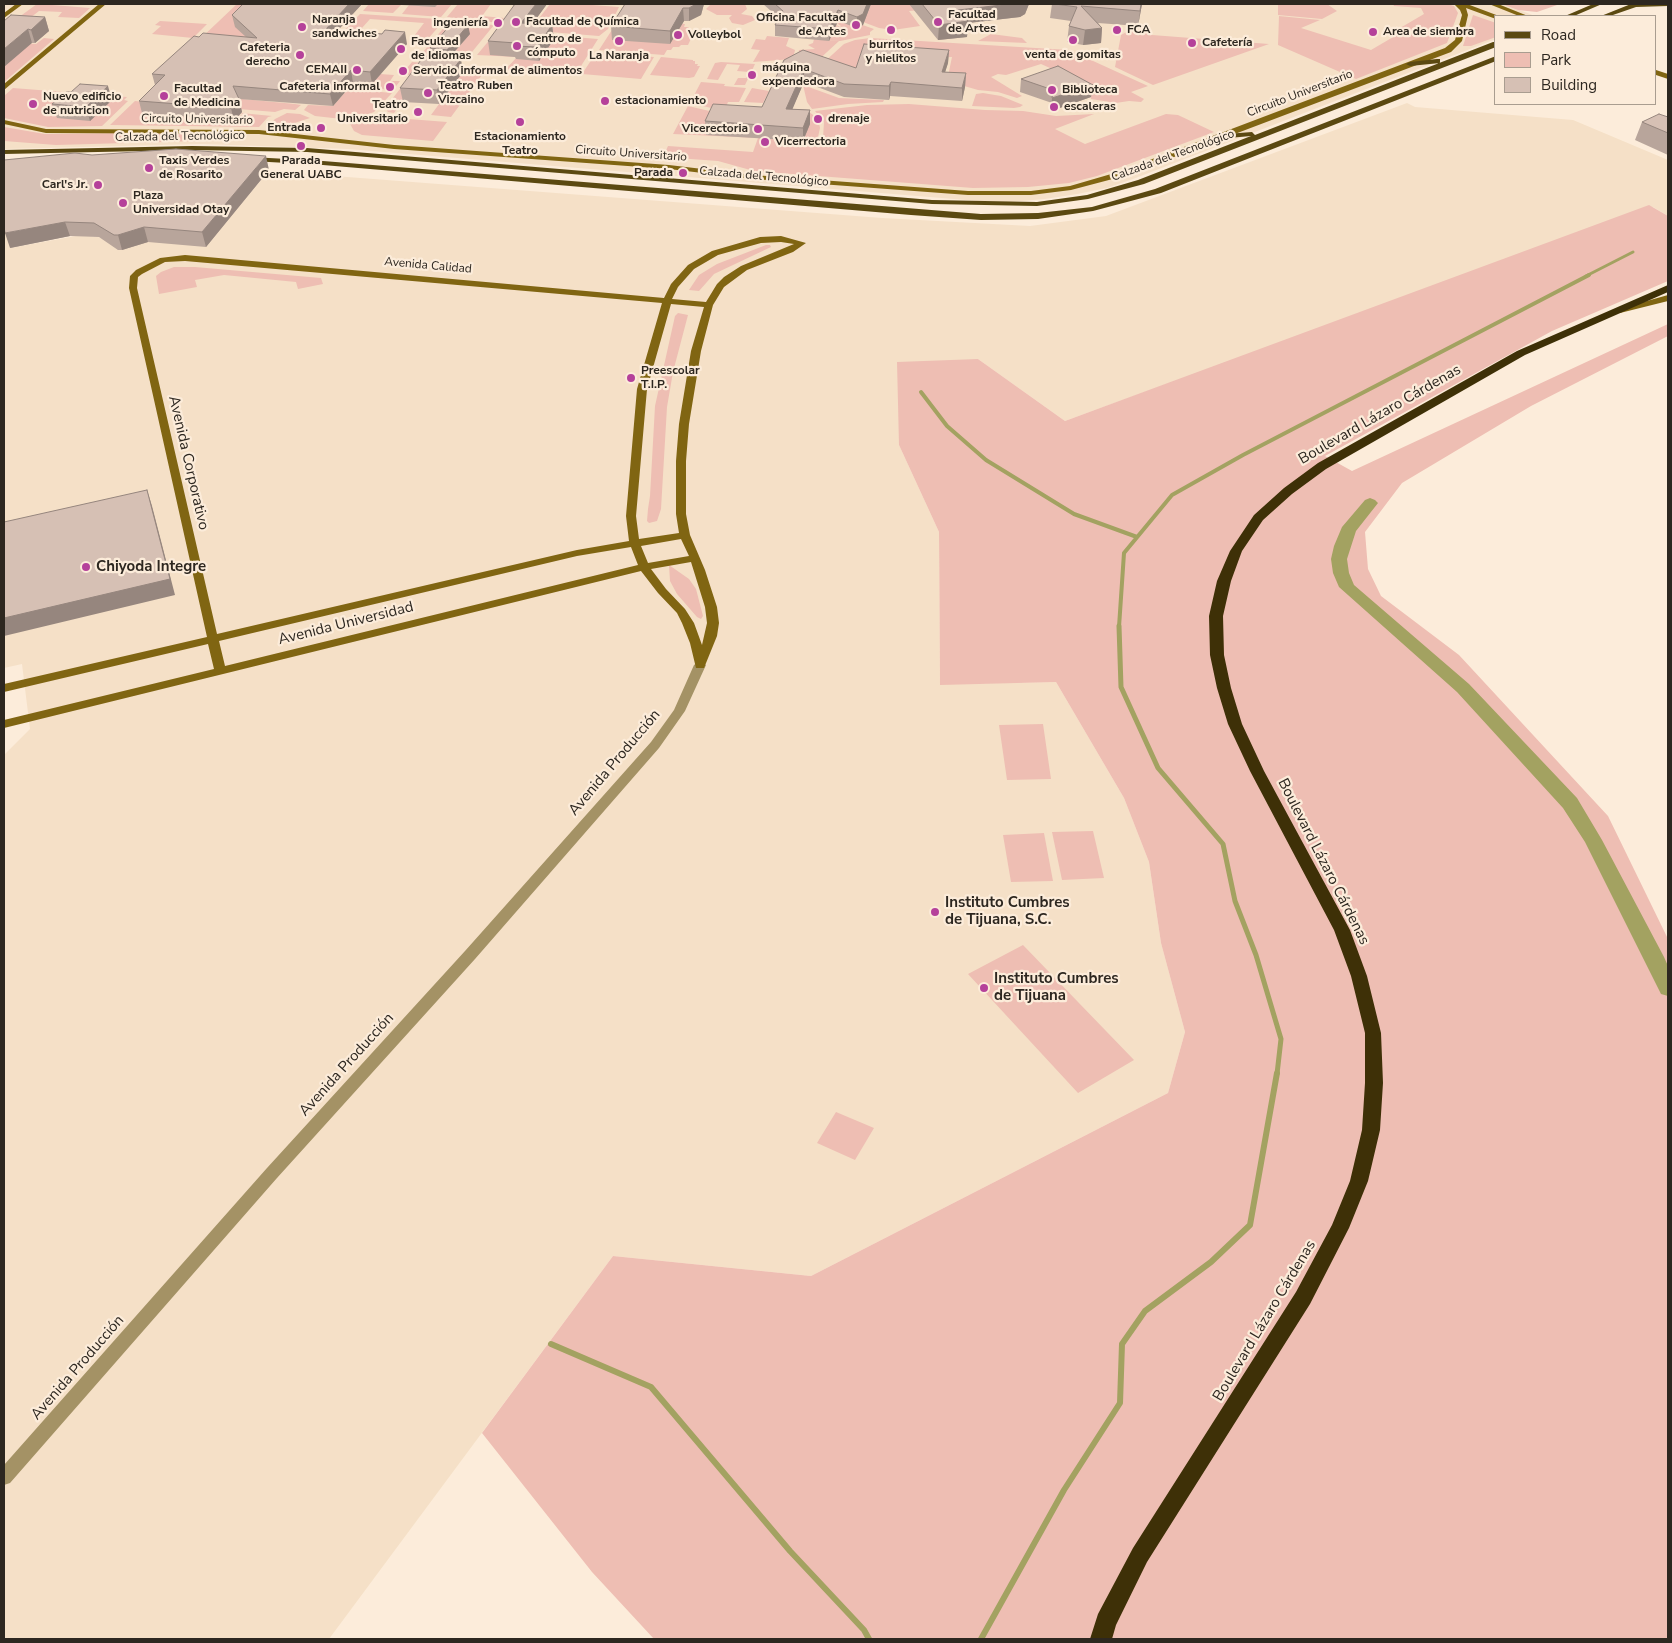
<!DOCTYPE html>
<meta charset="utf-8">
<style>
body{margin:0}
#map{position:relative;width:1672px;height:1643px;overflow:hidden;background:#fcecda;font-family:"Nunito Sans",sans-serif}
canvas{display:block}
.frame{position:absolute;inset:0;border:5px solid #2d2720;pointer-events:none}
.legend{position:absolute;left:1494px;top:15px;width:162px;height:90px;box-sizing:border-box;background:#fcecda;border:1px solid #a99d90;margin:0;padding:6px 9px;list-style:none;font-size:15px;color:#2d2720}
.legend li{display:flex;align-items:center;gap:10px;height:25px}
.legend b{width:25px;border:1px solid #a99d90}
</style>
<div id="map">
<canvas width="1672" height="1643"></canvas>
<div class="frame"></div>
<ul class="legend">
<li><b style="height:6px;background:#5b4911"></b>Road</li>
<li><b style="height:14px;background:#eebeb3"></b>Park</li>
<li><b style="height:14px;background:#d6c0b4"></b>Building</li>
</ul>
</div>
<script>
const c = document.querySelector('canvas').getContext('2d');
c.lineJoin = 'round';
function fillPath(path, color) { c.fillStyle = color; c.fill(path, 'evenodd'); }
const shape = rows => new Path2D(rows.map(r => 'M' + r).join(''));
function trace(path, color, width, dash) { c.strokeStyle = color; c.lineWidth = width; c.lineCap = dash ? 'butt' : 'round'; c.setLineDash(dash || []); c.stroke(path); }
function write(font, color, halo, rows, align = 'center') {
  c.font = font + ' "Nunito Sans",sans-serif'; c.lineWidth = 4.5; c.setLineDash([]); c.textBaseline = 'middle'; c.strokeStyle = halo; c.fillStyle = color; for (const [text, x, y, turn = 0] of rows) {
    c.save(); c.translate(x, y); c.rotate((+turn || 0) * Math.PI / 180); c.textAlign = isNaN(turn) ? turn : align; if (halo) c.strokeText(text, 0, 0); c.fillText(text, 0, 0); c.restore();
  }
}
const built = shape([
 [4,4,1504,4,1535,16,1496,16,1496,39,1133,179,1107,188,1077,194,1045,199,1009,202,978,201,348,149,201,144,4,149],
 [1407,103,1415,107,1573,120,1668,160,1668,216,1653,207,1065,421,978,359,899,445,939,532,940,684,1056,682,1124,798,1149,862,1161,943,1185,1032,1168,1093,811,1276,613,1256,329,1639,4,1639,4,755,30,729,22,664,4,668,4,231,7,231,10,248,81,235,99,237,126,249,236,209,269,171,882,218,1030,226,1106,216]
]);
const green = shape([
 [37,4,40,4,90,8,79,18,58,17,62,12,39,11,26,21,4,28],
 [237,4,299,8,274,46,199,40],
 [369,4,386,4,401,5,393,13,363,11],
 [452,4,441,17,402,14,409,5],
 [458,4,491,4,482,16,504,18,500,23,447,17],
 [550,4,579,4,619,7,608,29,599,36,513,29,513,20,537,21],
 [711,4,745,4,747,9,741,14,752,16,755,20,743,25,732,23,729,18,732,15,717,15,706,9],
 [871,4,984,4,909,11,920,26,893,30,879,28,855,19],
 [1278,4,1327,4,1337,11,1322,19,1278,15],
 [1393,4,1447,4,1454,6,1458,13,1447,43,1356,79,1278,45,1279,16,1320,20,1301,28,1371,50,1400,33,1395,31,1424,14,1421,8,1394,6],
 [1502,4,1560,4,1537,12,1518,10],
 [360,14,438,19,435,23,441,24,426,41,411,40,424,23,370,19,353,38,342,33],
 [1473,15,1496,23,1496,37,1471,46,1463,46],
 [619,19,685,24,684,27,689,27,687,30,694,32,688,45,681,45,679,47,673,47,671,50,667,50,664,55,599,50],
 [160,21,207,24,193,38,152,34,161,26,155,25],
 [452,22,494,25,467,58,451,57,447,62,417,59,447,24],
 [831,22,840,27,841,26,835,22,854,22,874,29,870,32,870,35,840,41,829,40,832,34],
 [1132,29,1144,30,1152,35,1269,44,1153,85,1115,67,1121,35],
 [496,32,512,32,598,39,576,74,506,69,517,57,477,55],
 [991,34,1022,38,1027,43,978,41],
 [767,36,789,38,786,46,795,50,793,59,753,62,760,50,751,49,756,39,765,40],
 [44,38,54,39,4,82,4,42,36,44],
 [870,38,1069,50,1148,86,1131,92,1144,99,1141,102,1129,101,1109,104,1110,102,1091,99,1091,93,1079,81,1041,64,1006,75,998,74,991,77,1022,96,1017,98,998,92,978,90,947,81,952,57,930,58,871,71,822,64,844,44,855,40],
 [814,39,839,41,815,63,798,60,799,50,815,49,808,45,813,43],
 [596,53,654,57,641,79,582,74],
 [661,57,693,60,693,61,695,61,695,64,698,64,697,66,700,66,694,77,689,78,650,75],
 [412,62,487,68,451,117,431,115,462,73,427,70,394,113,388,112,385,108,411,75,402,74],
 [721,62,755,64,745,85,734,85,738,78,746,78,749,72,737,71,740,65,727,64,718,80,707,79,715,63],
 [380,74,394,75,390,81,400,81,393,90,366,88,367,86,307,83],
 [701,82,725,84,724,86,746,88,739,102,728,102,724,111,690,103],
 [803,85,839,98,884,100,883,102,848,104,812,109,807,102],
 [13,88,127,97,124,100,128,101,102,126,48,127,4,118,4,96],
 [752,88,769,91,763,103,744,102],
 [348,89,392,93,374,112,357,118,342,119,315,116,304,110,308,105,333,106],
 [983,93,1001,96,1023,105,1020,107,1014,108,972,106,976,94],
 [211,96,295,104,301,105,295,110,284,109,275,112,202,106],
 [135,101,153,103,143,113,234,121,238,116,243,115,241,113,272,116,268,117,259,127,110,125],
 [909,104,985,110,1023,111,1056,116,1094,114,1055,129,1085,144,1166,114,1178,115,1214,132,1097,176,1069,183,1028,187,973,188,754,171,718,161,663,157,668,146,753,152,758,138,673,134,688,106,718,113,809,112,816,117,819,123,820,128,818,137,823,138,824,122,815,111,867,105],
 [287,113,300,114,310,118,282,127,267,127,275,119],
 [383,117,447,122,433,141,362,135,354,131,349,122],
 [4,127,45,134,127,133,236,135,233,140,56,145,4,141],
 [1649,205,1668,216,1668,281,1552,331,1325,456,1352,471,1668,324,1668,336,1531,406,1402,483,1365,532,1368,569,1381,596,1459,655,1608,816,1668,939,1668,1639,654,1639,592,1572,482,1433,613,1256,811,1276,1168,1093,1185,1032,1161,943,1149,862,1124,798,1056,682,940,685,939,532,899,445,897,362,978,359,1065,421],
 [766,245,770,245,771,247,714,274,699,291,689,290,699,275,717,264],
 [174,267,195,267,321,278,323,284,298,289,296,282,224,275,195,280,197,287,159,294,156,276,161,272],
 [678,313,688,315,673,372,667,407,661,509,657,521,649,523,647,521,648,509,650,496,655,406,675,316],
 [669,565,689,579,696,589,703,616,701,619,697,617,677,594,670,581],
 [1043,724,1051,779,1007,780,999,725],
 [1093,831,1104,878,1062,880,1052,832],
 [1044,833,1053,881,1011,882,1003,835],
 [1023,945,1050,973,1134,1060,1078,1093,968,974],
 [836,1112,874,1128,855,1160,817,1143]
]);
const streamFar3 = shape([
 [1586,276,1633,252]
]);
const streamFar2 = shape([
 [921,392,947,426,986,460,1074,514,1137,537],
 [1119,627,1124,553,1172,495,1243,455,1589,275]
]);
const streamFar1 = shape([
 [1119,626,1121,687,1158,768,1223,844,1235,901,1256,955,1281,1039,1277,1074]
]);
const stream = shape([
 [551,1344,651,1387,790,1551,864,1630,869,1639],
 [981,1639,1064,1490,1120,1403,1122,1344,1145,1311,1211,1262,1250,1225,1277,1073]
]);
const canal = shape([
 [1370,498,1375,500,1378,503,1356,531,1347,559,1349,573,1354,585,1469,684,1577,798,1602,840,1664,957,1668,966,1668,996,1661,994,1585,842,1563,808,1457,692,1339,587,1333,573,1331,559,1334,546,1342,527,1365,500,1370,498]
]);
const street = shape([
 [700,661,706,665,685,711,659,748,475,959,277,1178,10,1483,4,1485,4,1465,267,1168,465,951,651,742,674,710,694,665,700,661]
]);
const secondary = shape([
 [16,4,23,4,4,18,4,13,16,4],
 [99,4,106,4,4,90,4,84,99,4],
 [1454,4,1467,4,1499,16,1496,16,1496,19,1466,8,1468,15,1462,41,1451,52,1124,176,1071,190,1031,195,968,195,753,179,669,169,394,149,259,134,46,133,4,124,4,120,46,129,259,130,394,145,669,165,753,175,968,191,1031,191,1070,186,1118,172,1445,48,1455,40,1462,15,1460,10,1454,4],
 [1489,4,1498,4,1528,16,1519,16,1489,4],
 [1656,70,1668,74,1668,79,1656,75,1656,70],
 [781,236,806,243,793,252,747,270,724,287,713,305,701,351,689,424,686,461,686,514,690,535,705,570,717,607,719,623,717,636,704,668,696,668,690,643,682,623,677,613,658,593,641,571,4,728,4,720,214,669,208,644,4,692,4,684,207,637,129,288,130,276,136,270,160,258,185,255,664,298,671,284,688,265,712,251,760,237,781,236],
 [781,242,794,244,741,266,724,277,717,284,706,302,672,299,678,287,694,269,718,255,761,243,781,242],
 [185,261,662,303,637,389,626,516,629,541,577,550,217,634,137,288,138,277,142,274,165,262,185,261],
 [671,304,704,307,691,351,679,424,676,461,676,514,679,533,639,539,636,516,647,389,671,304],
 [681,539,689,556,648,563,641,546,681,539],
 [631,547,638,565,225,666,219,641,577,556,631,547],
 [691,562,705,607,707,623,702,645,694,623,685,609,666,589,651,569,691,562],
 [1668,295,1668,301,1620,313,1615,310,1668,295]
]);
const primary = shape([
 [1593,4,1602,4,1574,16,1565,16,1593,4],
 [1631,4,1668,4,1668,6,1636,7,1610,16,1601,16,1631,4],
 [1493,42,1496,42,1496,47,1144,184,1088,199,1037,206,932,204,307,152,192,150,4,154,4,150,192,146,307,148,932,200,1037,202,1087,195,1138,180,1251,136,1217,139,1213,137,1214,135,1252,132,1255,135,1493,42],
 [1496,56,1496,61,1161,193,1093,211,1038,219,981,220,911,215,323,165,251,161,247,159,251,157,323,161,981,214,1038,213,1092,207,1155,189,1496,56],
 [1437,59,1440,59,1440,63,1410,66,1406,64,1410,62,1437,59]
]);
const highway = shape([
 [1668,285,1668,292,1525,355,1326,469,1292,494,1263,520,1242,551,1231,581,1223,616,1224,655,1231,688,1242,724,1264,771,1350,930,1367,976,1381,1033,1383,1083,1380,1130,1368,1181,1349,1228,1310,1304,1147,1562,1116,1625,1112,1639,1090,1639,1098,1614,1133,1548,1296,1292,1332,1225,1350,1181,1362,1130,1365,1083,1365,1033,1351,976,1334,930,1250,771,1228,724,1217,688,1210,655,1209,616,1217,581,1230,551,1254,515,1284,488,1318,463,1517,351,1668,285]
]);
const wall = shape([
 [243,4,362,4,338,30,407,44,372,84,353,83,333,106,239,99,242,112,234,121,142,113,139,101,155,85,152,74,246,37,235,27,232,15],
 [385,4,438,4,435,7],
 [513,4,547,4,532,24,552,25,554,39,539,61,516,59,515,57,490,55,488,41,514,7],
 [619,4,704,4,701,15,689,21,684,21,670,44,612,40,611,26,625,4],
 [763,4,871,4,863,25,857,28,838,21,829,41,775,36,775,25,779,18],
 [909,4,1029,4,1025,14,1020,17,968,23,967,37,938,40],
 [1052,4,1142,4,1138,26,1098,23,1102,28,1101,43,1083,45,1067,42,1069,26,1071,21,1050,18],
 [45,17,49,31,35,43,32,43,4,21],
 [470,34,449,58,463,72,439,104,403,102,400,88,432,57,430,48],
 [949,50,948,63,945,72,966,73,965,87,962,101,890,96,889,100,844,97,804,82,792,109,810,110,810,124,803,141,706,135,705,121,762,107,784,60,856,68],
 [1021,79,1093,85,1091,97,1051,111,1052,103,1020,92],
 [112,100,90,121,57,118,52,104],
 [1668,117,1668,155,1635,140,1642,122],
 [92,155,269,170,206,247,148,242,122,250,118,250,99,237,70,236,10,248]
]);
const shadedWall = shape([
 [349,4,362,4,328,41,326,29],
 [536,4,547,4,523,37,521,23],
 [696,4,704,4,701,15,689,21,689,8],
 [867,4,871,4,863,25,857,28,857,17],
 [1010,4,1029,4,1025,14,1020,17,968,23,967,37,938,40,939,25,958,10],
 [1141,4,1142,4,1138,26,1140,11],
 [683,8,684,21,670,44,670,31],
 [838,10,838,21,829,41,829,29],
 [45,17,49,31,35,43,31,30],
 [468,25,470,34,448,59,447,50],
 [552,25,554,39,539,61,537,47],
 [1102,28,1101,43,1083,45,1085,30],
 [28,29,32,43,4,67,4,49],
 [405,32,407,44,372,84,370,72],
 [949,50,948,63,941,85,942,72],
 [461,59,463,72,439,104,437,90],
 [804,69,804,82,787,122,786,109],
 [351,70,353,83,333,106,330,94],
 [966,73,965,87,962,101,962,88],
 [891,82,890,96,889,100,889,86],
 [1093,85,1091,97,1051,111,1052,98],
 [108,86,112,100,90,121,86,107],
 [239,99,242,112,234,121,231,108],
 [810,110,810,124,803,141,803,128],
 [266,156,269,170,206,247,202,232],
 [65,222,70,236,10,248,5,233],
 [144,227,148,242,122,250,118,235],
 [147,490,152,506,175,595,4,636,4,618]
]);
const building = shape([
 [243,4,349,4,326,29,382,34,385,30,405,32,370,72,351,70,330,94,233,86,239,99,231,108,139,101,165,75,152,74,194,36,199,37,203,33,257,38,232,15,243,4],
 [513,4,536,4,521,23,552,25,537,47,514,46,516,43,488,41,515,4,513,4],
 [625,4,696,4,689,8,683,8,670,31,611,26,625,4],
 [775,4,867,4,863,14,857,17,838,10,829,29,775,25,783,11,775,4],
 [922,4,1010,4,958,10,968,21,939,25,922,4],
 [1055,4,1141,4,1140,11,1081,6,1102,28,1085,30,1069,26,1077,7,1055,4],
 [11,15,45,17,31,30,28,29,4,49,4,21,11,15],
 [452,23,468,25,447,50,430,48,452,23],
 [864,44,949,50,942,72,966,73,962,88,891,82,889,86,844,84,804,69,786,109,810,110,803,128,705,121,713,104,762,107,784,60,803,50,856,68,864,44],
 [424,56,461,59,437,90,400,88,424,56],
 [1058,66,1093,85,1052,98,1053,90,1021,79,1058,66],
 [80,84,108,86,86,107,52,104,66,92,71,92,80,84],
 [1659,114,1668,117,1668,133,1642,122,1659,114],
 [176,149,266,156,202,232,144,227,118,235,114,235,94,223,65,222,5,233,4,227,4,160,75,153,92,155,176,149],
 [147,490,170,579,4,618,4,522,147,490]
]);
const markers = [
 [516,22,5,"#b5419a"],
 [938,22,5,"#b5419a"],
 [498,23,5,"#b5419a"],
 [856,25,5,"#b5419a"],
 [302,27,5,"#b5419a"],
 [891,30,5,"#b5419a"],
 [1117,30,5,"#b5419a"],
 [1373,32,5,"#b5419a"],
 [678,35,5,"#b5419a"],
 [1073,40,5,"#b5419a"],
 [619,41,5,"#b5419a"],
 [1192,43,5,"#b5419a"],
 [517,46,5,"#b5419a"],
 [401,49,5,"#b5419a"],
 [300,55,5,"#b5419a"],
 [357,70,5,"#b5419a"],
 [403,71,5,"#b5419a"],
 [752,75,5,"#b5419a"],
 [390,87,5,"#b5419a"],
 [1052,90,5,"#b5419a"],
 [428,93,5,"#b5419a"],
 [164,96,5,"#b5419a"],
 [605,101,5,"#b5419a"],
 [33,104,5,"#b5419a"],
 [1054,107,5,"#b5419a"],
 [418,112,5,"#b5419a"],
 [818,119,5,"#b5419a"],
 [520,122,5,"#b5419a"],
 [321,128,5,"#b5419a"],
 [758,129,5,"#b5419a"],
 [765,142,5,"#b5419a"],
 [301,146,5,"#b5419a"],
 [149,168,5,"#b5419a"],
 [683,173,5,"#b5419a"],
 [98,185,5,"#b5419a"],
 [123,203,5,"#b5419a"],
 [631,378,5,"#b5419a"],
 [86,567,5,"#b5419a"],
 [935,912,5,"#b5419a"],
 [984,988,5,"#b5419a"]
];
const farPoinames = [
 ["Facultad",948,15],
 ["de Artes",948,29],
 ["Oficina Facultad",846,18,"right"],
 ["de Artes",846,32,"right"],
 ["Naranja",312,20],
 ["sandwiches",312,34],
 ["Facultad de Química",526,22],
 ["ingeniería",488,23,"right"],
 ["FCA",1127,30],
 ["Area de siembra",1383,32],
 ["Volleybol",688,35],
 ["Centro de",527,39],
 ["cómputo",527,53],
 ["Facultad",411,42],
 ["de Idiomas",411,56],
 ["Cafetería",1202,43],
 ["burritos",891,45,"center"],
 ["y hielitos",891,59,"center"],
 ["Cafeteria",290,48,"right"],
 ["derecho",290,62,"right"],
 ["venta de gomitas",1073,55,"center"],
 ["La Naranja",619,56,"center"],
 ["máquina",762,68],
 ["expendedora",762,82],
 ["CEMAII",347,70,"right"],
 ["Servicio informal de alimentos",413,71],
 ["Teatro Ruben",438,86],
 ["Vizcaino",438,100],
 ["Cafeteria informal",380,87,"right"],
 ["Facultad",174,89],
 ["de Medicina",174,103],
 ["Biblioteca",1062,90],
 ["Nuevo edificio",43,97],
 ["de nutricion",43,111],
 ["estacionamiento",615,101],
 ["Teatro",408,105,"right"],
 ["Universitario",408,119,"right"],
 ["escaleras",1064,107],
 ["drenaje",828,119],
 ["Entrada",311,128,"right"],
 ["Vicerectoria",748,129,"right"],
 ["Estacionamiento",520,137,"center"],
 ["Teatro",520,151,"center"],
 ["Vicerrectoria",775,142],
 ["Taxis Verdes",159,161],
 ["de Rosarito",159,175],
 ["Parada",301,161,"center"],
 ["General UABC",301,175,"center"],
 ["Parada",673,173,"right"],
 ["Carl's Jr.",88,185,"right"],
 ["Plaza",133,196],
 ["Universidad Otay",133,210],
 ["Preescolar",641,371],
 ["T.I.P.",641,385]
];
const farStreetnames = [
 ["Circuito Universitario",1300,94,-21],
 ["Circuito Universitario",197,120,1],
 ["Calzada del Tecnológico",180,137,-1],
 ["Circuito Universitario",631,154,4],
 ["Calzada del Tecnológico",1173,156,-20],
 ["Calzada del Tecnológico",764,177,5],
 ["Avenida Calidad",428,266,5]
];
const streetNames = [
 ["Boulevard Lázaro Cárdenas",1380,415,-30],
 ["Avenida Corporativo",188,463,77],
 ["Avenida Universidad",346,624,-14],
 ["Avenida Producción",615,763,-50],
 ["Boulevard Lázaro Cárdenas",1323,862,63],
 ["Avenida Producción",347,1065,-48],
 ["Boulevard Lázaro Cárdenas",1265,1321,-59],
 ["Avenida Producción",78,1368,-49]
];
const poiNames = [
 ["Chiyoda Integre",96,567],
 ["Instituto Cumbres",945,903],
 ["de Tijuana, S.C.",945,920],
 ["Instituto Cumbres",994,979],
 ["de Tijuana",994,996]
];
fillPath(built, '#f5e0c7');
fillPath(green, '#eebeb3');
trace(streamFar3, '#a3a261', 3);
trace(streamFar2, '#a3a261', 4);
trace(streamFar1, '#a3a261', 5);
trace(stream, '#a3a261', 6);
fillPath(canal, '#a3a261');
fillPath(street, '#a49265');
fillPath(secondary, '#806512');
fillPath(primary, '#5b4911');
fillPath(highway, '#3e3007');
fillPath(wall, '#b8a59b');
fillPath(shadedWall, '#96867e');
fillPath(building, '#d6c0b4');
trace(building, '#96867e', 1);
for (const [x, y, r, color] of markers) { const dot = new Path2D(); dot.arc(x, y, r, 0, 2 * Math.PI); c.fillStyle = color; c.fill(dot); trace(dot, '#fcecda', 2); }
write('bold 12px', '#2d2720', '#fcecda', farPoinames, 'left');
write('12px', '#2d2720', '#fcecda', farStreetnames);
write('15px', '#2d2720', '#fcecda', streetNames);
write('bold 15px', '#2d2720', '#fcecda', poiNames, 'left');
</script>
